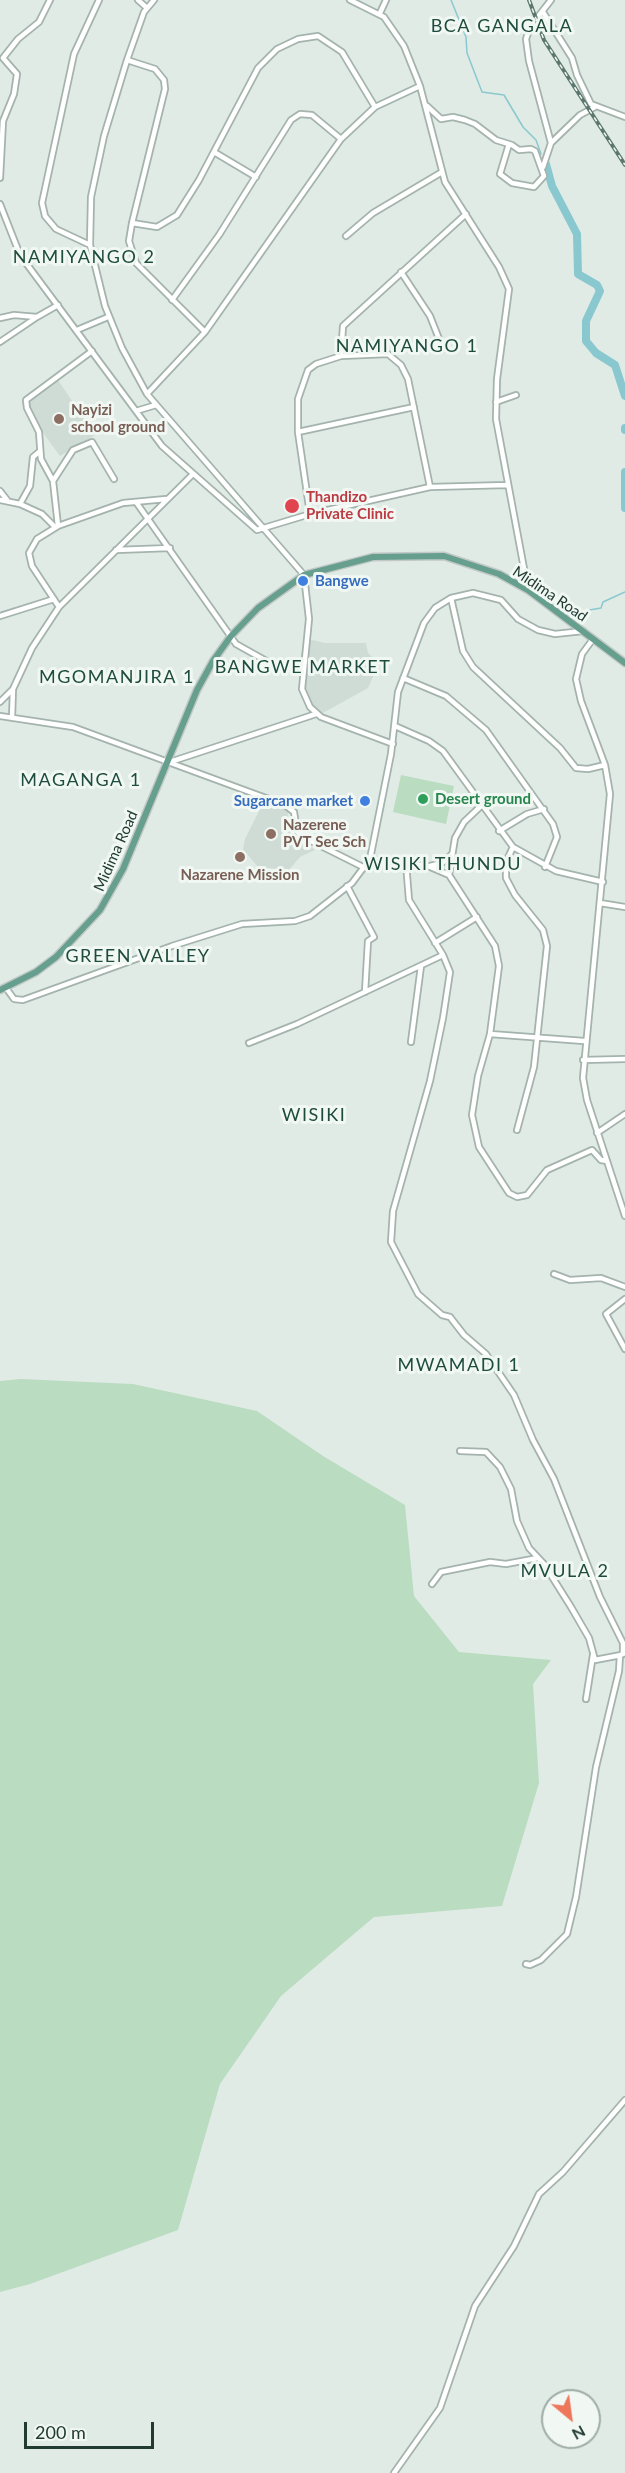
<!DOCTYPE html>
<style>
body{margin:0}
#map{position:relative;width:625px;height:2473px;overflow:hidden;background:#e1ebe6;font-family:Lato,sans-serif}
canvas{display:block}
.north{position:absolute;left:541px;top:2389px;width:60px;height:60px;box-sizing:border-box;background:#f1f8f4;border:2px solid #9eaca7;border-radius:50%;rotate:151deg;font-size:16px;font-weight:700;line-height:24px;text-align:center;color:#213b33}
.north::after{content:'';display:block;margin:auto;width:21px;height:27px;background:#ee775b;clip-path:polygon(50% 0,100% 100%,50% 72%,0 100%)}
.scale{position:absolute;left:24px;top:2422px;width:130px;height:27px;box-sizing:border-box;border:3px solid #213b33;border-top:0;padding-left:8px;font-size:18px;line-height:21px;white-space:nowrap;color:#213b33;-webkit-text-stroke:4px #f1f8f4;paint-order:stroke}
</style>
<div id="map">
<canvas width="625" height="2473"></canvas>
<div class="north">N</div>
<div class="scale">200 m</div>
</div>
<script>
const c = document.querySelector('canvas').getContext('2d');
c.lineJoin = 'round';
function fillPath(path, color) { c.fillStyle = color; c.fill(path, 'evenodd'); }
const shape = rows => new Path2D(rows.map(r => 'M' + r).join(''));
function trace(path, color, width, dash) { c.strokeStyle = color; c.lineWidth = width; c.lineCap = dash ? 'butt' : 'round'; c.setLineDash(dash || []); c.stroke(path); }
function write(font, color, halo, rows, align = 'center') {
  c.font = font + ' Lato,sans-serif'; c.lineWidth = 6; c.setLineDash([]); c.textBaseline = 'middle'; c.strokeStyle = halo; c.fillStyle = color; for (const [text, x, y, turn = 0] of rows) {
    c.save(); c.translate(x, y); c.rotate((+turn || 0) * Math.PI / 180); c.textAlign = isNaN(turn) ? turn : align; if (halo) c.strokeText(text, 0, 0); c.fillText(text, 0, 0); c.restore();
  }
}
const built = shape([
 [56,377,95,435,60,456,22,404],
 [313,640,325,643,366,643,368,653,379,663,368,688,319,715,307,704,302,689,301,654,304,642],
 [263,803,288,810,287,829,315,850,300,857,289,870,258,867,243,849,245,839]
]);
const green = shape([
 [401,775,454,786,446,824,393,812],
 [21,1379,133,1384,257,1411,323,1456,405,1505,414,1596,459,1652,551,1660,533,1684,539,1783,502,1906,374,1917,281,1996,220,2084,178,2230,30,2284,0,2292,0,1381]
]);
const stream = shape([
 [451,0,466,37,467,53,482,92,504,95,523,127,536,140,541,154],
 [573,609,578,612,601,608,603,602,625,592]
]);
const river = shape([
 [546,164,552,186,577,234,578,274,597,285,600,291,586,321,586,341,596,353,615,365,625,396],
 [625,428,625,430],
 [625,472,625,508]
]);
const minor = shape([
 [138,0,147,8],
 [154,0,144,12,127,60,104,136,91,197,90,245,105,306,122,348,147,394,304,575,309,619,302,689,310,707,321,717,393,744],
 [350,0,384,17,404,46,420,86,445,182,499,267,509,289,497,379,496,419,528,590],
 [543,12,572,58,577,75,591,104,625,117],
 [380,13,386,0],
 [127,60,155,69,164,80,165,89,132,223],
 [427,106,441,119,453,117,465,120,475,124,496,140,512,145,519,150,531,149,535,151,544,176,534,187,512,183,500,174,509,144],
 [551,143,580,115,595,107],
 [214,152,256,177],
 [543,167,551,143,529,61,526,39,530,27,551,0],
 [0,178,3,121,14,94,17,74,3,58,18,39,39,22,50,0],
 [0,204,20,255,162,446,257,530,310,514,430,487],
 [346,236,373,213,442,172],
 [90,245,56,229,45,216,42,203,74,54,99,0],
 [401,272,430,316,443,349],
 [172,300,219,235,291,120,300,114,312,115,341,139],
 [0,318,14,315,37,317,58,305],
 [77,330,108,317],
 [205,332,136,263,129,241,132,223,157,227,177,215,199,180,258,68,277,49,298,39,318,36,342,52,375,107],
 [0,342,37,317],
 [341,356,343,326,466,214],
 [147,394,205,332,341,139,375,107,420,86],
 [496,402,516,395],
 [136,411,156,405],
 [298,432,414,407],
 [53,481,41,459,39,432,27,408,26,400,92,351],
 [0,491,7,500],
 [0,500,20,504,42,514,55,527],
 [136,502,236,644,270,663],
 [20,504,30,486,33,457,39,452],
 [310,514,298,432,298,399,308,370,316,364,341,356,388,354,401,365,408,379,430,487,507,485],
 [58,526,53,481,73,450,92,442,114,479],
 [116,550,170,548],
 [451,598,463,651,473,667,560,748,576,768,588,769,605,765],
 [59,607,32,566,29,553,37,539,58,526,123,503,166,499],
 [0,616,54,599],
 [593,639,582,654,576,679,581,701,605,765,610,794,583,1078,587,1100,625,1216],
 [403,678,446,696,486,730,553,824,557,837,545,867],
 [0,702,13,689],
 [0,716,73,727,285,805,294,812,297,831,301,836,365,868],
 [12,718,13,689,32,648,59,607,192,475],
 [395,726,429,741,443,751,513,847,556,871,603,882],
 [170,762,316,714],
 [499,831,527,814,544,809],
 [513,847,506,862,506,878,515,895,543,930,547,946,534,1067,517,1130],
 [370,859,428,866,449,875,495,946,499,966,490,1034,478,1076,472,1115,479,1147,509,1193,517,1197,527,1195,547,1170,592,1150,601,1160,607,1161],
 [430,866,442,863,451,855],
 [449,875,455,838,464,822,482,805],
 [347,886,374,937,368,941,365,992],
 [600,903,625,907],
 [435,943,477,917],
 [443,955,450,972,443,1018,430,1081,393,1211,391,1242,418,1294,442,1315,450,1317,464,1335,486,1354,514,1395,533,1440,554,1479,600,1597,623,1643,623,1654],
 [6,988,14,999,23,1000,172,946,242,924,295,921,310,916,352,883,370,859,391,754,398,692,424,623,435,608,451,598,473,593,501,600,518,619,538,630,555,634,583,631],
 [490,1034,584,1041],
 [411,1042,421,966],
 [249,1043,297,1024,443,955,409,900,406,863],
 [583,1060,625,1059],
 [597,1133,625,1114],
 [554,1274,570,1280,601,1278,625,1287],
 [625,1299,606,1314,625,1349],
 [460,1451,486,1452,500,1467,511,1489,517,1521,529,1548,544,1564,571,1607,589,1638,595,1660,621,1655],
 [432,1584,441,1572,490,1562,506,1564,538,1558],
 [586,1699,593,1655],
 [526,1964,530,1965,541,1960,567,1934,576,1897,596,1767,619,1671,620,1655],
 [394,2473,440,2408,475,2306,514,2246,539,2194,563,2172,625,2100]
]);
const major = shape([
 [0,990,36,972,56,957,100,910,123,869,197,690,213,661,231,636,258,608,304,575,373,557,444,556,499,574,528,590,625,663]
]);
const rail = shape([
 [529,0,544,40,625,165]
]);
const markers = [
 [59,419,6,"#8d6e63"],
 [292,506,8,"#e0444e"],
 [303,581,6,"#3f7fe0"],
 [423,799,6,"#2e9e5b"],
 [365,801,6,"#3f7fe0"],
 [271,834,6,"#8d6e63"],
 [240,857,6,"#8d6e63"]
];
const educationNames = [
 ["Nayizi",71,410],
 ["school ground",71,427],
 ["Nazerene",283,825],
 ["PVT Sec Sch",283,842],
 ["Nazarene Mission",240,875,"center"]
];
const healthNames = [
 ["Thandizo",306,497],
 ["Private Clinic",306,514]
];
const shopNames = [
 ["Bangwe",315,581],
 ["Sugarcane market",353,801,"right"]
];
const streetNames = [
 ["Midima Road",550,594,34],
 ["Midima Road",116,851,-66]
];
const leisureNames = [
 ["Desert ground",435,799]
];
const quarterNames = [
 ["BCA GANGALA",502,26],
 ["NAMIYANGO 2",84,257],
 ["NAMIYANGO 1",407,346],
 ["BANGWE MARKET",303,667],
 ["MGOMANJIRA 1",117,677],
 ["MAGANGA 1",81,780],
 ["WISIKI THUNDU",443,864],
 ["GREEN VALLEY",138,956],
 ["WISIKI",314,1115],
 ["MWAMADI 1",459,1365],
 ["MVULA 2",565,1571]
];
fillPath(built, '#cfdbd5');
fillPath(green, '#badcc1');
trace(stream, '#89c8cf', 1.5);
trace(river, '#89c8cf', 8);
trace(minor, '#a4b3ad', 8);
trace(major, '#c1c8c6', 9);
trace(minor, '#fff', 4.5);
trace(major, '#669f8d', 6);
trace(rail, '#5c776e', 4);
trace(rail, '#f1f8f4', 1.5, [4.5]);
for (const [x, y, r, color] of markers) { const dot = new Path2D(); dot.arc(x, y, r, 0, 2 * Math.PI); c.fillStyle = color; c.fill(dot); trace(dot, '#f1f8f4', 2); }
write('bold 15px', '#785e54', '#f1f8f4', educationNames, 'left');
write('bold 15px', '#be3a42', '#f1f8f4', healthNames, 'left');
write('bold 15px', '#366cbe', '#f1f8f4', shopNames, 'left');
write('15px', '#213b33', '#f1f8f4', streetNames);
write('bold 15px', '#27864d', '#f1f8f4', leisureNames, 'left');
c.letterSpacing = '1.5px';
write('18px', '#1e4c3e', '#f1f8f4', quarterNames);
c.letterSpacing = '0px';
</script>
